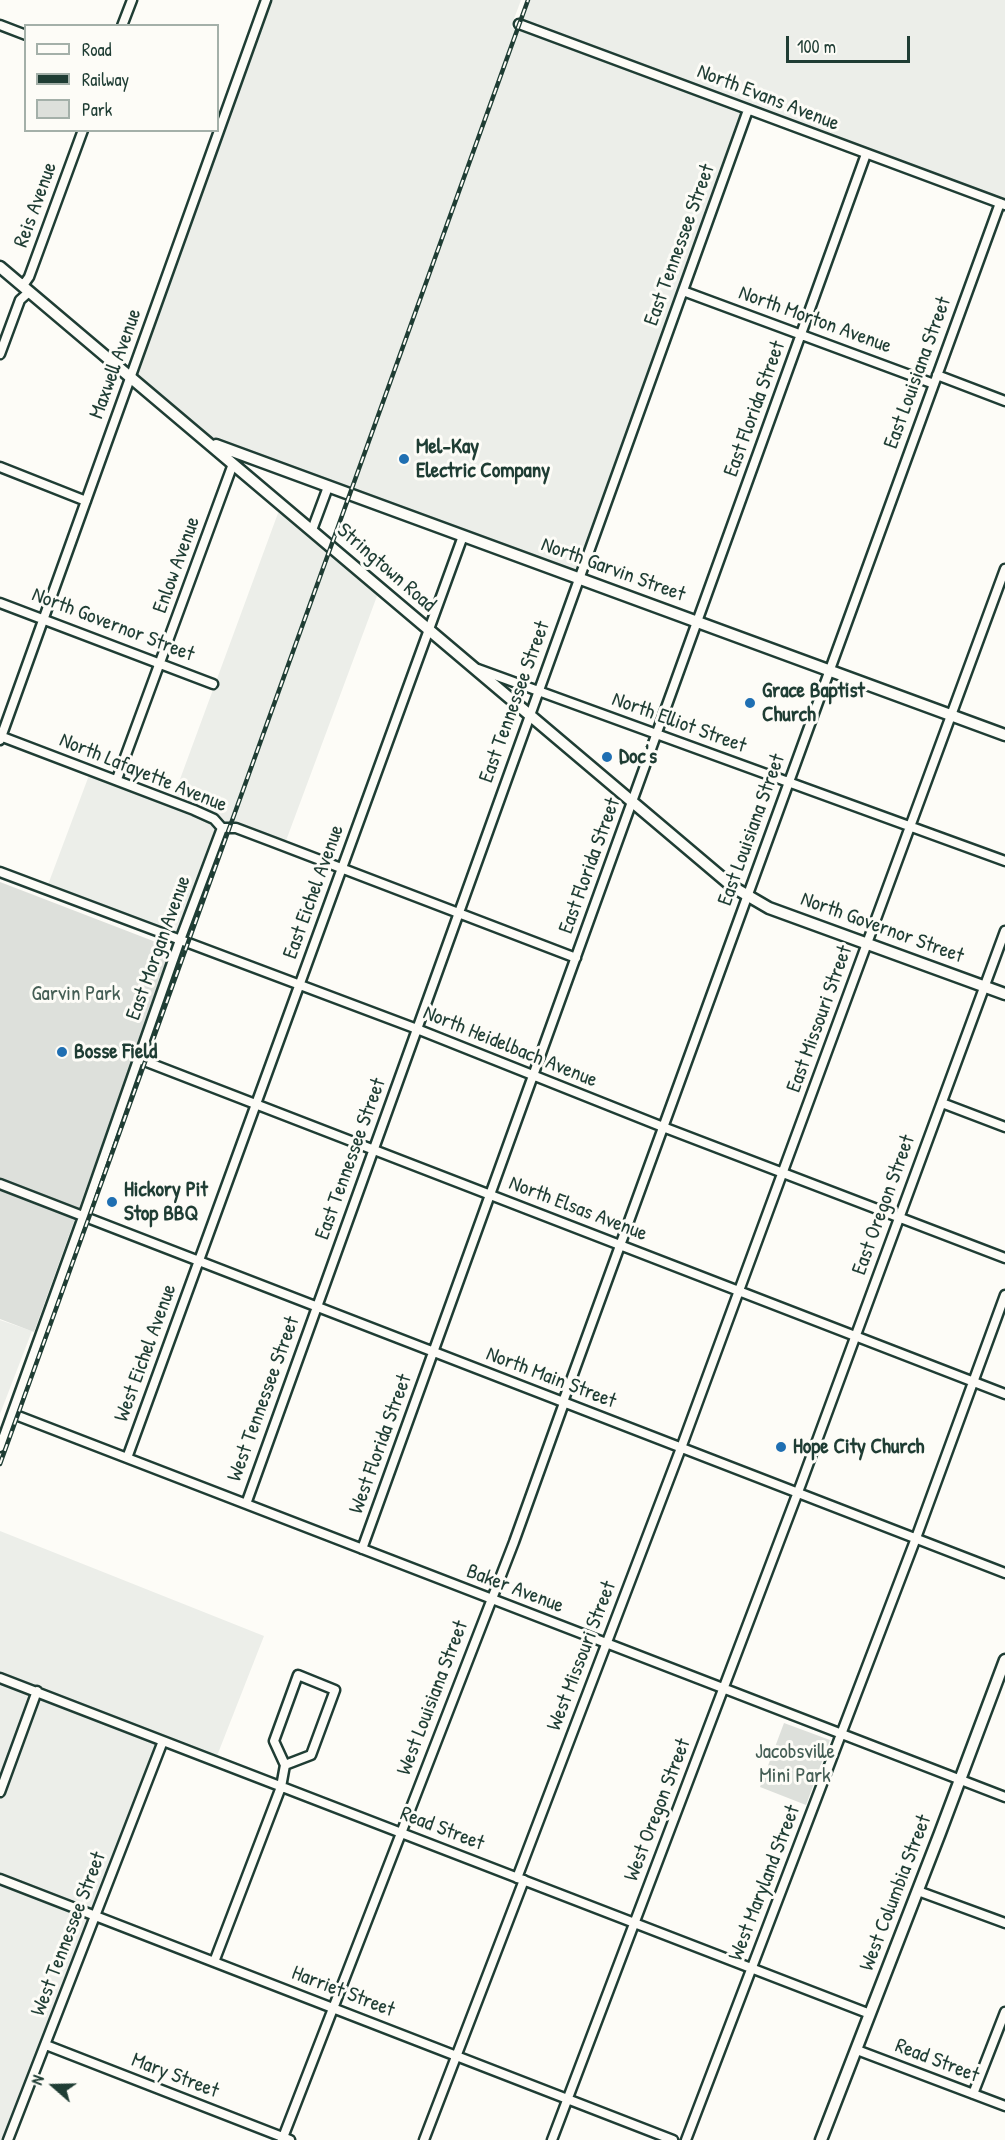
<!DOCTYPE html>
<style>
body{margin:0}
#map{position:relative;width:1005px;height:2140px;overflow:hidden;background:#fdfcf7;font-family:"Patrick Hand",sans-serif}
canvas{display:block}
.legend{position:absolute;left:24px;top:24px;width:195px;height:108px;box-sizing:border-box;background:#fdfcf7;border:2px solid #a4b0a9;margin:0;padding:8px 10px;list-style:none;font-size:18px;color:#1f3d34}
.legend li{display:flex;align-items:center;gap:12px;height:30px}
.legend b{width:30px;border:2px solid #a4b0a9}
.north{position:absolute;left:24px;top:2056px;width:60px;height:60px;-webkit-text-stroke:4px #fdfcf7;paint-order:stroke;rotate:290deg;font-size:16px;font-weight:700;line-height:24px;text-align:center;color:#1f3d34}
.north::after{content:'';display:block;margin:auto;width:21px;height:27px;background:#1f3d34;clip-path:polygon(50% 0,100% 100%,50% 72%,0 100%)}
.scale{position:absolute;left:786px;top:36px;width:124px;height:27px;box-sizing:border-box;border:3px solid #1f3d34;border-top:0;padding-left:8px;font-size:18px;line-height:21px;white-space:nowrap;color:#1f3d34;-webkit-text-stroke:4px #fdfcf7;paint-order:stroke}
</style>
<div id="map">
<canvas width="1005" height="2140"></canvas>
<ul class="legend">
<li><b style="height:8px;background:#fdfcf7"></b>Road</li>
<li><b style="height:8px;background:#1f3d34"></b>Railway</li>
<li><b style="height:16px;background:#dde0db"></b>Park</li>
</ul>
<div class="north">N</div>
<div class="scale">100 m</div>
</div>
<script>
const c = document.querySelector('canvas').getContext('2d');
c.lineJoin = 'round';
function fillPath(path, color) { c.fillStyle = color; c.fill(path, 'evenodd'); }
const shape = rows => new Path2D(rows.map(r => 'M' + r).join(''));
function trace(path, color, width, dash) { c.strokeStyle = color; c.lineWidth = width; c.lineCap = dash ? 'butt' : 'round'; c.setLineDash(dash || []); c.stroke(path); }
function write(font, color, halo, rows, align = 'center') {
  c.font = font + ' "Patrick Hand",sans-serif'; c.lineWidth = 6; c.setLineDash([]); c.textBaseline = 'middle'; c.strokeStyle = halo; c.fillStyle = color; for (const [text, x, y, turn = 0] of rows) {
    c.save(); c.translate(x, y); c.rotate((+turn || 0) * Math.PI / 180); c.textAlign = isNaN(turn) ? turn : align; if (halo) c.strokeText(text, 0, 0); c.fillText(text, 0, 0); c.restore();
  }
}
const built = shape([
 [267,0,521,0,511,27,748,110,579,579,347,502,207,441,131,377],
 [530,0,1005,0,1005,202,523,20],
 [281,505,380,588,284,846,231,827,222,828,180,940,46,890,91,770,172,801],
 [0,1320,32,1331,0,1414],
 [0,1531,264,1636,215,1761,163,1741,7,2140,0,2140]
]);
const green = shape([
 [0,882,161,944,167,965,34,1332,0,1319],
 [784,1723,830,1740,806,1805,760,1787]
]);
const minor = shape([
 [519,24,1005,205],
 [0,25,26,35],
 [122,26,132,0],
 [18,282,24,284,29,277,83,130],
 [683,291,934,384],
 [0,354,20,300,29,292],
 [937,375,1005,401],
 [0,467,86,501],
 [312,530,328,487],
 [0,603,213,684],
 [478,669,1005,861],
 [0,736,194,810,214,819,222,828],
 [0,740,266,0],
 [117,779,233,464],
 [222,828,236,828,273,842,576,958],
 [0,872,417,1029,663,1127,1005,1258],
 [139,1059,1005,1394],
 [942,1103,1005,1127],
 [0,1184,1005,1573],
 [563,1402,1000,203],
 [13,1414,1005,1797],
 [0,1447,83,1217,180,940,222,828],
 [127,1458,463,536],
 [246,1504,748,110],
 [362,1549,866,154],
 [0,1678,870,2014],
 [0,1792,37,1691],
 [517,1878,681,1448,1005,569],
 [0,1879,673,2140],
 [918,1891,1005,1923],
 [214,1962,281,1787,285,1765,274,1741,298,1675,335,1690,311,1755,285,1765],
 [46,2045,290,2140],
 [857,2050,1005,2106],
 [973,2094,1005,2012],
 [8,2140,163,1741],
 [282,2140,514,1542,564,1403],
 [424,2140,524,1880],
 [552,2140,801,1484,1005,931],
 [686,2140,916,1538,1005,1295]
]);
const major = shape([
 [0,267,733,887,769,908,1005,994],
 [216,445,1005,735],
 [821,2140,940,1833,1005,1660]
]);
const rail = shape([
 [0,1464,528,0]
]);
const markers = [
 [404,459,6,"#1f6fb2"],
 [750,703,6,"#1f6fb2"],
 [607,757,6,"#1f6fb2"],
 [62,1052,6,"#1f6fb2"],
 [112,1202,6,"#1f6fb2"],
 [781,1447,6,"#1f6fb2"]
];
const streetNames = [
 ["North Evans Avenue",768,98,21],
 ["Reis Avenue",36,205,-70],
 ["East Tennessee Street",680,245,-70],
 ["North Morton Avenue",815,320,20],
 ["Maxwell Avenue",116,364,-70],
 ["East Louisiana Street",918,373,-70],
 ["East Florida Street",755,409,-70],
 ["Enlow Avenue",177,565,-70],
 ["Stringtown Road",386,568,41],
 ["North Garvin Street",613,570,20],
 ["North Governor Street",113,625,21],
 ["East Tennessee Street",515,702,-70],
 ["North Elliot Street",679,723,20],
 ["North Lafayette Avenue",143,773,22],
 ["East Louisiana Street",752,830,-70],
 ["East Florida Street",590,866,-70],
 ["East Eichel Avenue",314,892,-70],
 ["North Governor Street",882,928,20],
 ["East Morgan Avenue",159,948,-70],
 ["East Missouri Street",820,1019,-70],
 ["North Heidelbach Avenue",510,1047,22],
 ["East Tennessee Street",351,1159,-70],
 ["East Oregon Street",884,1205,-70],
 ["North Elsas Avenue",578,1209,21],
 ["West Eichel Avenue",146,1353,-70],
 ["North Main Street",551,1378,21],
 ["West Tennessee Street",264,1399,-70],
 ["West Florida Street",381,1444,-70],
 ["Baker Avenue",515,1589,21],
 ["West Missouri Street",582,1656,-69],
 ["West Louisiana Street",433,1698,-69],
 ["West Oregon Street",658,1810,-69],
 ["Read Street",442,1829,21],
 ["West Maryland Street",765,1883,-69],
 ["West Columbia Street",896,1893,-69],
 ["West Tennessee Street",69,1934,-69],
 ["Harriet Street",343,1992,21],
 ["Read Street",937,2061,21],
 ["Mary Street",175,2076,21]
];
const poiNames = [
 ["Mel-Kay",416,447],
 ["Electric Company",416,471],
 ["Grace Baptist",762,691],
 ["Church",762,715],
 ["Doc's",619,757],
 ["Bosse Field",74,1052],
 ["Hickory Pit",124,1190],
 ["Stop BBQ",124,1214],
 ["Hope City Church",793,1447]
];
const parkNames = [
 ["Garvin Park",76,994],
 ["Jacobsville",795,1752],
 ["Mini Park",795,1776]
];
fillPath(built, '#eceee9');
fillPath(green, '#dde0db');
trace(minor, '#1f3d34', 13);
trace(major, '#1f3d34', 15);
trace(minor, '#fdfcf7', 8);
trace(major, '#fdfcf7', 10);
trace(rail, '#1f3d34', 4.5);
trace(rail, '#fdfcf7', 2, [7]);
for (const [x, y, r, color] of markers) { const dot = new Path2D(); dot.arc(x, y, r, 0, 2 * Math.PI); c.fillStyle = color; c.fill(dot); trace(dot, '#fdfcf7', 2); }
write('21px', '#1f3d34', '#fdfcf7', streetNames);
write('bold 21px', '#1f3d34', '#fdfcf7', poiNames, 'left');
write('21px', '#455e55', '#fdfcf7', parkNames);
</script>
